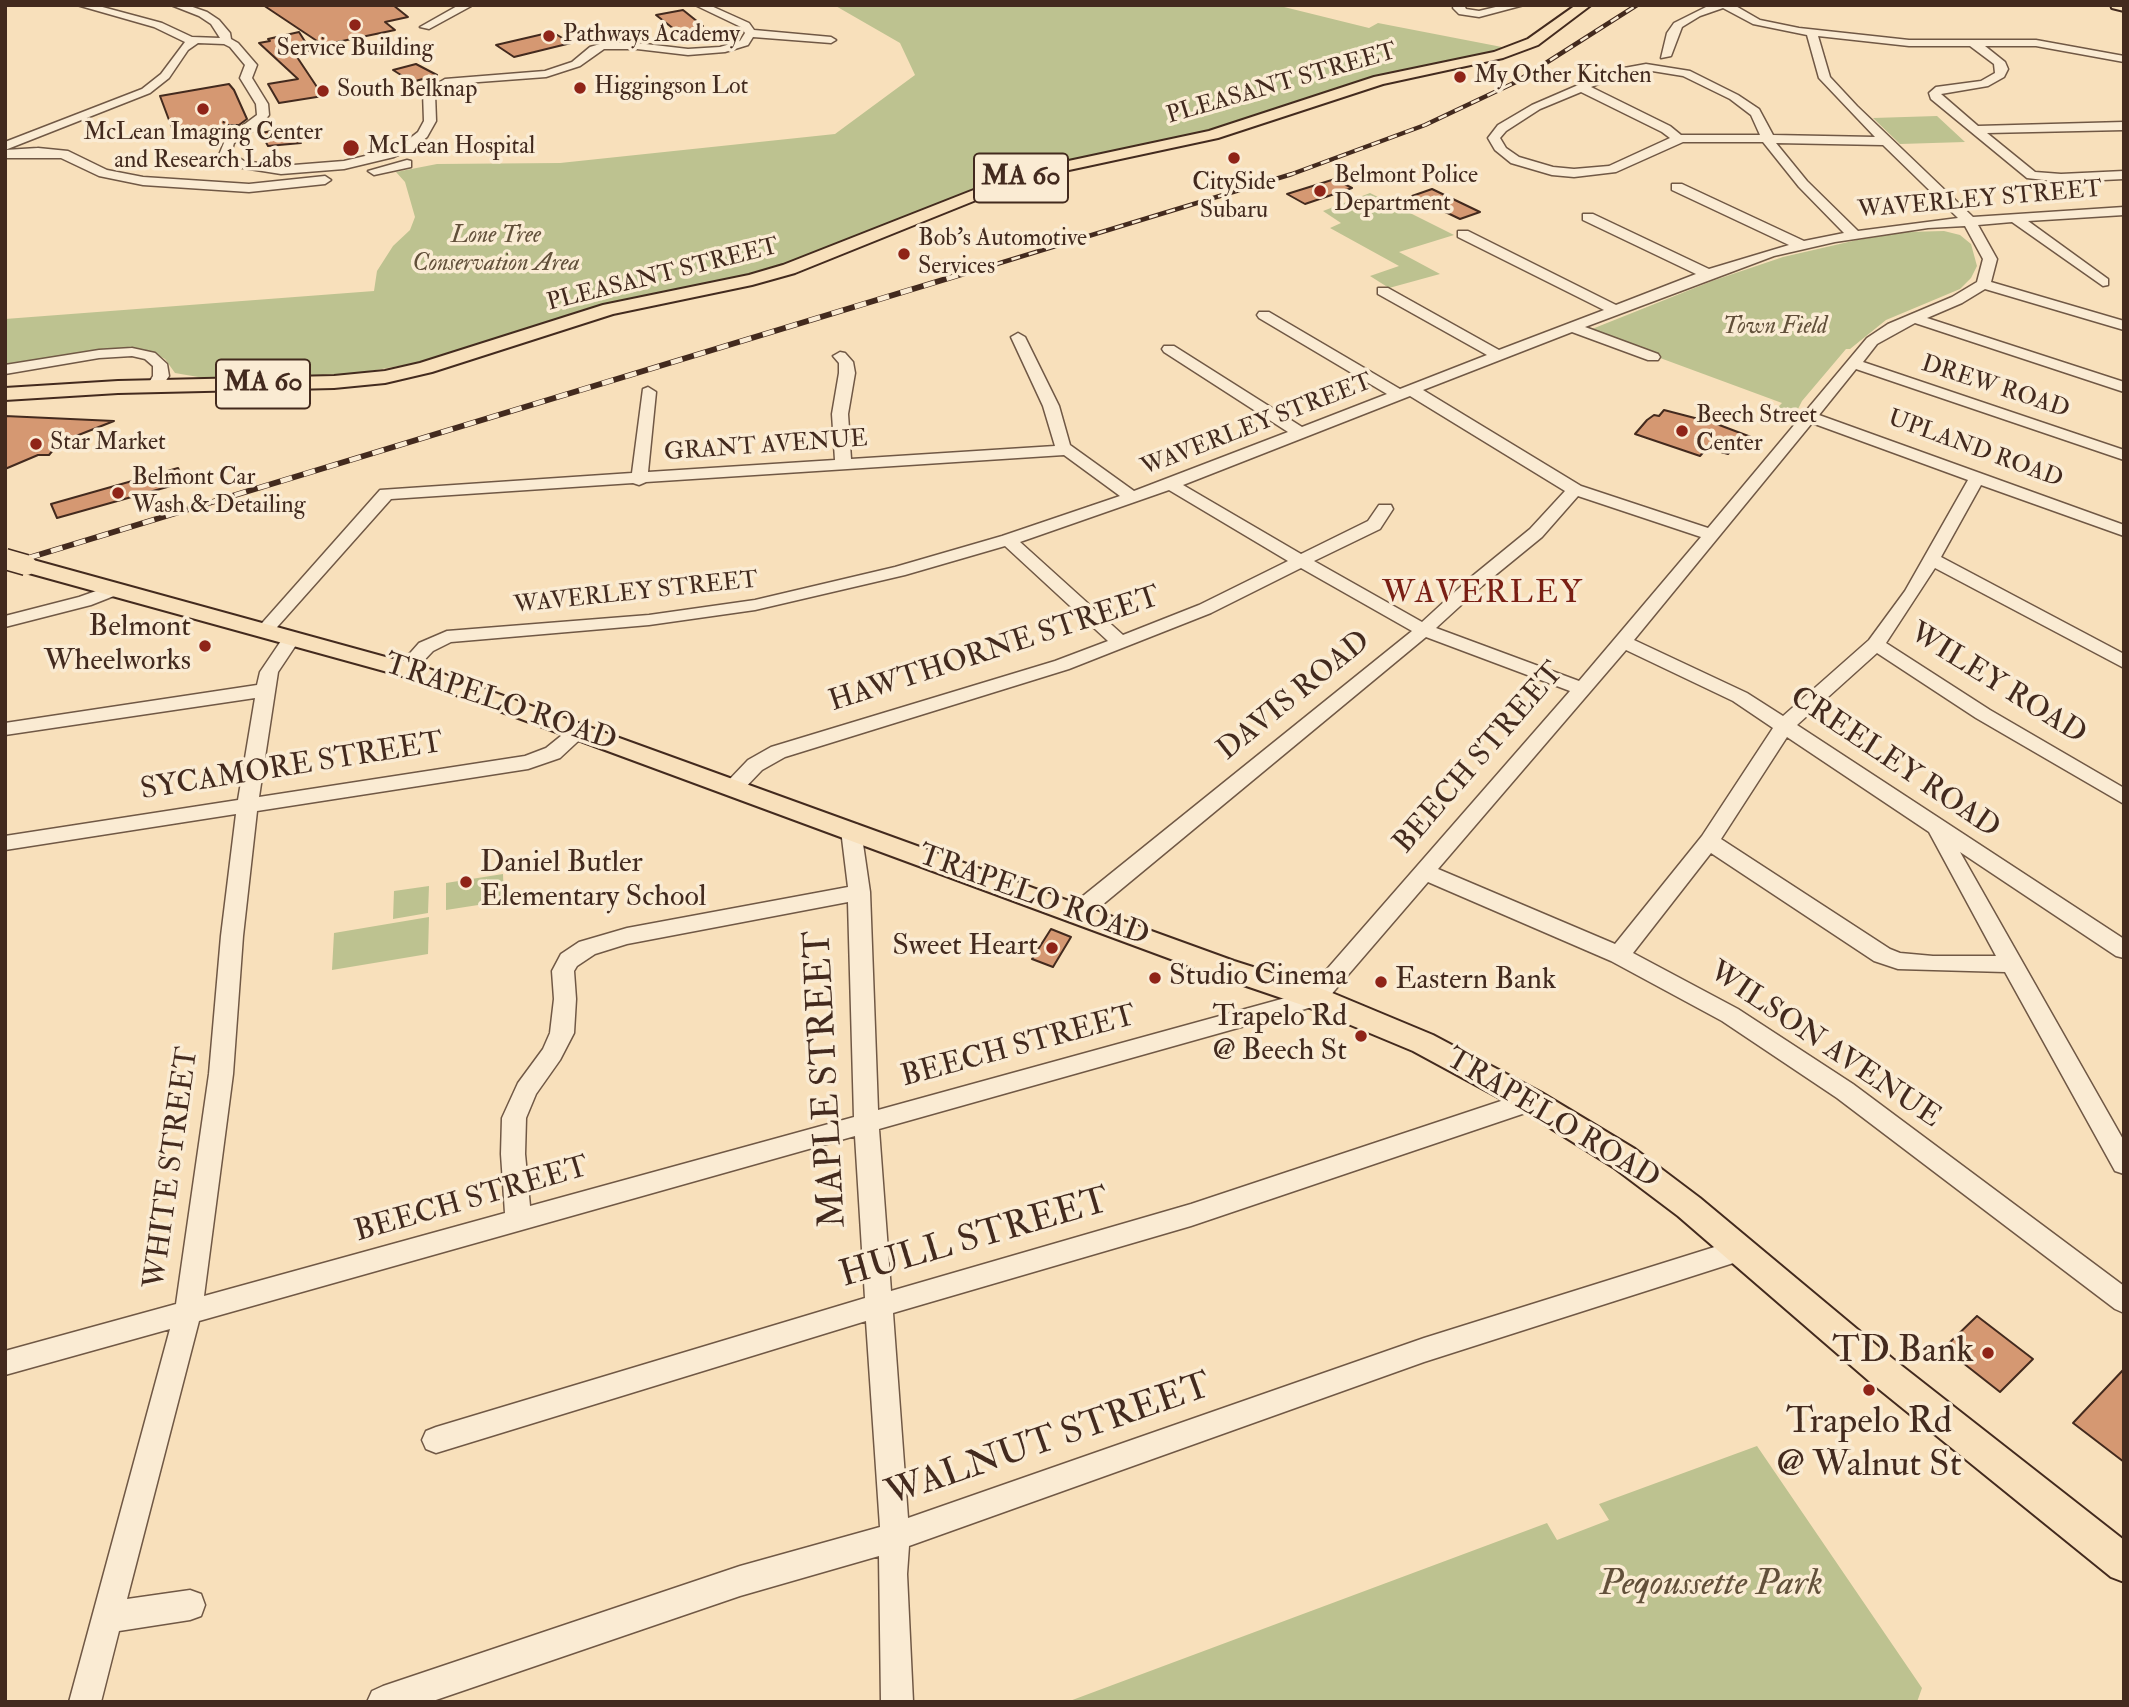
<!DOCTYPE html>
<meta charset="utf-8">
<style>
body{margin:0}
#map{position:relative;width:2129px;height:1707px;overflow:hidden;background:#f8e0bb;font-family:"IM FELL Double Pica",serif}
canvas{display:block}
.frame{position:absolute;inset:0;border:7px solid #432a1e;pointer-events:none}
</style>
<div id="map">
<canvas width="2129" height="1707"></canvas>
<div class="frame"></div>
</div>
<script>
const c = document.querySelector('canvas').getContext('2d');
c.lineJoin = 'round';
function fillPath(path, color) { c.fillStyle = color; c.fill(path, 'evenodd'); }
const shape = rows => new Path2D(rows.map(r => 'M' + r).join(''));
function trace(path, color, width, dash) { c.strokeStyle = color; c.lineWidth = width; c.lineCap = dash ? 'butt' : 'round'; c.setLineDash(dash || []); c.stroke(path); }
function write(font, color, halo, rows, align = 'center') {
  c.font = font + ' "IM FELL Double Pica",serif'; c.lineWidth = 7; c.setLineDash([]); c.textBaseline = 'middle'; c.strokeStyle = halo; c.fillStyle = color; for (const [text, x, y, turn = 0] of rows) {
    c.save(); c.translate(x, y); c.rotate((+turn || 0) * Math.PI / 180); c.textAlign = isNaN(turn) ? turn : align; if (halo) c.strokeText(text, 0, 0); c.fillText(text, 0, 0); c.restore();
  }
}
const green = shape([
 [834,5,1276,5,1369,28,1378,23,1507,48,1374,78,1246,122,1180,139,1046,166,785,266,439,359,353,374,204,378,175,373,165,359,156,354,119,348,5,366,5,319,374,291,377,271,393,246,410,230,415,217,405,182,396,172,437,164,560,163,835,134,915,75,900,43],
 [1937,116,1965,142,1900,144,1873,118],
 [1370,193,1454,235,1399,252,1440,274,1389,288,1370,276,1399,266,1330,228,1341,223,1323,211],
 [1944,231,1960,235,1971,244,1977,266,1971,278,1960,289,1886,320,1850,349,1846,349,1802,401,1795,415,1777,408,1782,403,1587,331,1712,281,1783,257,1857,240,1907,232],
 [503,874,504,901,446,910,446,883],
 [429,886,428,913,393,919,394,891],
 [429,917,428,954,332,970,334,933],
 [1757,1446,1922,1688,1917,1702,1067,1702,1547,1523,1557,1540,1609,1520,1599,1504]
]);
const building = shape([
 [263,5,393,5,408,17,385,22,395,30,323,45,263,5],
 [683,10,703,26,679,33,656,15,683,10],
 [299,32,311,51,295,54,323,96,279,103,268,84,298,79,259,43,270,41,268,39,299,32],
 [552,32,571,43,514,57,496,45,552,32],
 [416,64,437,75,412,82,393,70,416,64],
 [229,84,234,90,247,119,239,125,225,125,175,136,160,96,229,84],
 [287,128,292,130,301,143,268,146,261,133,287,128],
 [1335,179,1352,188,1305,204,1287,194,1335,179],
 [1432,189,1480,212,1460,219,1412,196,1432,189],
 [1664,410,1714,423,1751,437,1740,450,1733,448,1728,454,1707,448,1700,456,1635,434,1647,420,1654,415,1659,416,1664,410],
 [5,416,114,421,76,436,79,439,54,449,49,455,38,455,5,469,5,416],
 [178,468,185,482,57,518,51,504,178,468],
 [1051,929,1071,937,1053,967,1032,959,1051,929],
 [1977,1316,2033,1359,2000,1392,1944,1348,1977,1316],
 [2124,1369,2124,1462,2073,1423,2124,1369]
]);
const minor = shape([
 [77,5,95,5,162,23,192,37,220,38,211,24,199,16,171,5,187,5,207,12,219,20,230,33,231,39,238,43,257,65,252,78,268,104,269,115,260,126,234,143,231,153,244,161,281,166,344,161,386,151,404,143,418,132,424,121,423,92,445,79,545,71,572,62,590,47,603,43,637,43,688,49,720,47,740,41,745,33,741,27,695,5,709,5,749,23,754,30,831,37,836,40,831,43,753,37,748,45,725,52,688,55,637,49,604,49,580,66,546,77,452,84,435,93,436,121,427,137,412,149,394,157,344,169,281,174,237,167,219,155,226,138,257,115,256,104,240,78,245,65,230,47,224,44,198,43,188,50,169,78,150,93,5,150,5,142,142,89,161,74,185,42,154,27,77,5],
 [459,5,473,5,429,29,420,27,459,5],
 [1454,5,1464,5,1466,9,1479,11,1504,5,1524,5,1479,17,1459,14,1453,8,1454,5],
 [1710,5,1734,5,1760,20,1799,28,1909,40,2036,40,2124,56,2124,62,2036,46,1985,46,2005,62,2008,69,2004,77,1988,86,1941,94,1978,126,2124,122,2124,130,1987,133,2035,172,2061,174,2124,171,2124,179,2061,182,2027,178,1931,99,1929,93,1936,87,1981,81,1995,73,1994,64,1970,46,1909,46,1818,36,1830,77,1857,106,1973,217,2124,207,2124,215,2028,221,2108,279,2108,285,2103,286,2012,222,1978,225,1997,259,1991,282,2124,321,2124,330,1985,289,1962,303,1927,318,2124,382,2124,392,1915,323,1877,344,1863,362,2124,450,2124,460,1856,369,1819,415,2124,525,2124,536,1981,485,1941,557,2124,654,2124,668,1935,568,1886,643,1990,710,2124,788,2124,804,1976,718,1877,653,1797,725,2124,939,2124,958,2116,956,1960,852,2124,1141,2124,1174,2115,1171,2005,972,1898,969,1874,961,1711,853,1633,953,1738,1009,1853,1084,2124,1286,2124,1313,2115,1309,1837,1098,1722,1021,1611,961,1428,882,1323,1004,879,1129,891,1291,1191,1204,1531,1091,1540,1094,1543,1101,1540,1108,1191,1226,893,1313,908,1518,1424,1338,1740,1239,1749,1242,1753,1250,1749,1258,1424,1362,909,1546,907,1574,913,1702,881,1702,879,1556,740,1596,430,1702,367,1702,372,1691,383,1686,740,1566,880,1527,866,1321,436,1453,426,1449,422,1440,426,1431,436,1427,865,1298,855,1136,199,1321,127,1599,190,1590,201,1594,205,1605,201,1616,190,1620,119,1631,101,1702,69,1702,170,1329,5,1375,5,1351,176,1304,209,1074,221,936,236,814,5,850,5,836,238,800,255,698,5,735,5,723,257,685,260,672,285,635,291,633,300,639,278,672,259,797,525,756,546,748,572,727,586,727,589,731,560,758,528,769,257,811,243,936,233,1074,204,1296,505,1213,501,1154,502,1118,518,1083,543,1049,550,1033,554,999,552,971,561,954,579,942,627,928,848,887,841,830,844,825,851,823,858,825,861,830,870,892,878,1110,1307,992,1570,691,1426,637,1084,920,1076,922,1068,920,1065,914,1068,908,1412,631,1301,568,1211,613,1069,669,785,757,762,770,741,792,734,794,727,792,724,787,727,782,748,760,771,747,1055,661,1108,641,1005,546,905,575,755,610,649,625,451,642,433,651,412,673,405,675,396,669,419,643,447,631,649,615,755,600,895,567,1002,536,1120,496,1064,455,646,482,639,485,633,483,391,499,270,635,264,637,255,631,380,490,632,473,643,389,648,387,656,392,648,472,835,460,832,414,839,373,839,363,833,356,840,352,845,353,853,362,855,373,848,414,851,459,1055,446,1043,406,1011,337,1018,333,1025,337,1059,406,1070,445,1134,491,1288,432,1164,352,1162,349,1164,346,1174,346,1302,427,1387,394,1259,318,1257,315,1259,312,1269,312,1400,389,1487,355,1378,294,1378,288,1388,288,1499,350,1604,310,1458,237,1458,231,1468,231,1616,305,1696,274,1583,220,1583,214,1593,214,1709,269,1789,245,1672,190,1672,184,1682,184,1804,241,1844,233,1799,187,1763,142,1683,142,1616,172,1574,177,1552,175,1511,163,1495,150,1488,138,1498,125,1532,105,1613,70,1646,64,1690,71,1738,95,1759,109,1773,135,1875,137,1819,78,1807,35,1753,24,1723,8,1700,16,1682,27,1671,56,1661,58,1667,33,1674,23,1710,5],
 [1646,70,1683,76,1730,99,1751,115,1760,135,1681,135,1670,126,1591,87,1620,75,1646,70],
 [1581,92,1662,132,1670,138,1609,166,1574,169,1553,167,1519,157,1506,148,1500,138,1506,131,1540,109,1581,92],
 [1776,143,1883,145,1958,218,1858,231,1807,181,1776,143],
 [1965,226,1983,259,1977,282,1952,297,1888,324,1867,338,1708,528,1581,486,1423,390,1572,332,1648,360,1658,360,1660,357,1658,354,1585,327,1774,256,1835,242,1928,228,1965,226],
 [1410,396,1565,491,1530,529,1470,578,1422,622,1314,561,1380,529,1393,509,1391,505,1379,505,1368,521,1301,554,1183,485,1410,396],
 [1812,423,1968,480,1905,591,1869,640,1783,716,1747,693,1634,640,1812,423],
 [1169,490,1288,561,1199,605,1123,635,1020,542,1169,490],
 [1578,496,1701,537,1579,681,1436,628,1482,586,1542,537,1578,496],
 [1626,650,1733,701,1773,728,1702,836,1615,944,1438,869,1626,650],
 [1787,737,1929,832,1996,956,1933,956,1900,953,1890,949,1721,839,1787,737],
 [848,902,854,1117,530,1206,525,1154,526,1118,536,1094,560,1060,574,1033,576,999,574,971,577,966,595,954,627,944,848,902],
 [38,148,68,151,107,170,143,177,249,184,325,176,331,180,325,184,249,192,143,185,99,176,61,158,5,158,5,150,38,148],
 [407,160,411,161,411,167,374,175,368,171,407,160],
 [132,348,155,353,167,364,169,376,160,389,150,389,147,386,153,376,153,366,145,359,132,356,99,358,5,374,5,365,99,350,132,348],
 [113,585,122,590,119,594,91,605,5,627,5,616,79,597,113,585]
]);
const major = shape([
 [1576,5,1591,5,1538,45,1503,58,1383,84,1218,138,1055,173,1006,188,795,273,752,285,613,314,432,372,385,383,334,388,118,393,5,400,5,388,118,381,334,376,385,371,420,363,603,305,749,275,783,265,994,182,1045,166,1209,131,1374,77,1494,52,1528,39,1576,5],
 [2111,5,2124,5,2124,11,2112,8,2111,5],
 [26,558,429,669,1234,961,1325,990,1433,1035,1542,1093,1635,1149,1700,1198,1893,1359,2124,1540,2124,1582,2111,1577,1869,1381,1678,1216,1613,1167,1520,1109,1413,1051,1305,1006,1214,975,413,679,18,570,15,565,18,560,26,558]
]);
const railFar1 = shape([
 [977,270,1292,174,1425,125,1516,82,1637,5]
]);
const rail = shape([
 [5,565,982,268]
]);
const majorBridge = shape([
 [5,559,26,565]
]);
const markers = [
 [355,25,7,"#8f2418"],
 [549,36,7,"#8f2418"],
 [1460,77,7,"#8f2418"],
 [580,88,7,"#8f2418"],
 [323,91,7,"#8f2418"],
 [203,109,7,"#8f2418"],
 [351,148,9,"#8f2418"],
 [1234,158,7,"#8f2418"],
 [1320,191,7,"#8f2418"],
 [904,254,7,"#8f2418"],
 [1682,431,7,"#8f2418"],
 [36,444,7,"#8f2418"],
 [118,493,7,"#8f2418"],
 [205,646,7,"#8f2418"],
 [466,882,7,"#8f2418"],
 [1052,948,7,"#8f2418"],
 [1155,978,7,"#8f2418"],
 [1381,982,7,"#8f2418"],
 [1361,1036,7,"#8f2418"],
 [1988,1353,7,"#8f2418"],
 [1869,1390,7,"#8f2418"]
];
const farPoinames = [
 ["Pathways Academy",563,36],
 ["Service Building",355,50,"center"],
 ["My Other Kitchen",1474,77],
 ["Higgingson Lot",594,88],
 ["South Belknap",337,91],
 ["McLean Imaging Center",203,134,"center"],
 ["and Research Labs",203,162,"center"],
 ["McLean Hospital",367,148],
 ["Belmont Police",1334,177],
 ["Department",1334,205],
 ["CitySide",1234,184,"center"],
 ["Subaru",1234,212,"center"],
 ["Bob’s Automotive",918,240],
 ["Services",918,268],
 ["Beech Street",1696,417],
 ["Center",1696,445],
 ["Star Market",50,444],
 ["Belmont Car",132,479],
 ["Wash & Detailing",132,507]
];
const farStreetnames = [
 ["PLEASANT STREET",1282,85,-16],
 ["WAVERLEY STREET",1980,201,-5],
 ["PLEASANT STREET",663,276,-14],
 ["DREW ROAD",1995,388,18],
 ["WAVERLEY STREET",1257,426,-21],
 ["GRANT AVENUE",766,447,-4],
 ["UPLAND ROAD",1975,450,20],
 ["WAVERLEY STREET",636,594,-6]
];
const farParknames = [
 ["Lone Tree",496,237],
 ["Conservation Area",496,265],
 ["Town Field",1775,328]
];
const shields = [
 [1021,178,94],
 [263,384,94]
];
const shieldNames = [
 ["MA 60",1021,178],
 ["MA 60",263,384]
];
const poiNames = [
 ["Belmont",191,629],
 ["Wheelworks",191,663],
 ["Daniel Butler",480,865,"left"],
 ["Elementary School",480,899,"left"],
 ["Sweet Heart",1038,948],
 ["Studio Cinema",1169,978,"left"],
 ["Eastern Bank",1395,982,"left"],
 ["Trapelo Rd",1347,1019],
 ["@ Beech St",1347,1053]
];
const streetNames = [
 ["HAWTHORNE STREET",995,651,-18],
 ["WILEY ROAD",1997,685,32],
 ["DAVIS ROAD",1295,697,-39],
 ["TRAPELO ROAD",500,704,19],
 ["BEECH STREET",1480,759,-49],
 ["CREELEY ROAD",1894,764,34],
 ["SYCAMORE STREET",292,768,-9],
 ["TRAPELO ROAD",1033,897,20],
 ["WILSON AVENUE",1824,1046,34],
 ["BEECH STREET",1019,1048,-15],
 ["TRAPELO ROAD",1552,1120,31],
 ["WHITE STREET",173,1168,-82],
 ["BEECH STREET",472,1201,-16]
];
const neighbourhoodNames = [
 ["WAVERLEY",1483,595]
];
const nearStreetnames = [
 ["MAPLE STREET",828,1079,-93],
 ["HULL STREET",975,1240,-16],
 ["WALNUT STREET",1049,1442,-19]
];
const nearPoinames = [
 ["TD Bank",1974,1353],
 ["Trapelo Rd",1869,1424,"center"],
 ["@ Walnut St",1869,1467,"center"]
];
const nearParknames = [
 ["Peqoussette Park",1711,1586]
];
fillPath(green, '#bdc290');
fillPath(building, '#d59872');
trace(building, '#432a1e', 2);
trace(minor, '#705845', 3);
trace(major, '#432a1e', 4);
fillPath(minor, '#faebd3');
fillPath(major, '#f8e0bb');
trace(railFar1, '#432a1e', 4.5);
trace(rail, '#432a1e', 6);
trace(railFar1, '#faebd3', 2.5, [9]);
trace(rail, '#faebd3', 4.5, [12]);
trace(majorBridge, '#432a1e', 23, []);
trace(majorBridge, '#f8e0bb', 20);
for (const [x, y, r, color] of markers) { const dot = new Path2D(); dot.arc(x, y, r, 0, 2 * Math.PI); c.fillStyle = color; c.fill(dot); trace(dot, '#faebd3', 2.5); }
write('24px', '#432a1e', '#faebd3', farPoinames, 'left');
write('24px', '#432a1e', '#faebd3', farStreetnames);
write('italic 24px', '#62503a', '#faebd3', farParknames);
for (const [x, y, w] of shields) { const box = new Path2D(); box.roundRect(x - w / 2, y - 24.5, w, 49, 5); c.fillStyle = '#faebd3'; c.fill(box); trace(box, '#432a1e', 2); }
write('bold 28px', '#432a1e', null, shieldNames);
write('30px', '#432a1e', '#faebd3', poiNames, 'right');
write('30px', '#432a1e', '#faebd3', streetNames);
c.letterSpacing = '2px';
write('32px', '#7a1f14', '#faebd3', neighbourhoodNames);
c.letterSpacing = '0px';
write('37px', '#432a1e', '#faebd3', nearStreetnames);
write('37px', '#432a1e', '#faebd3', nearPoinames, 'right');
write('italic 37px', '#62503a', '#faebd3', nearParknames);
</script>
